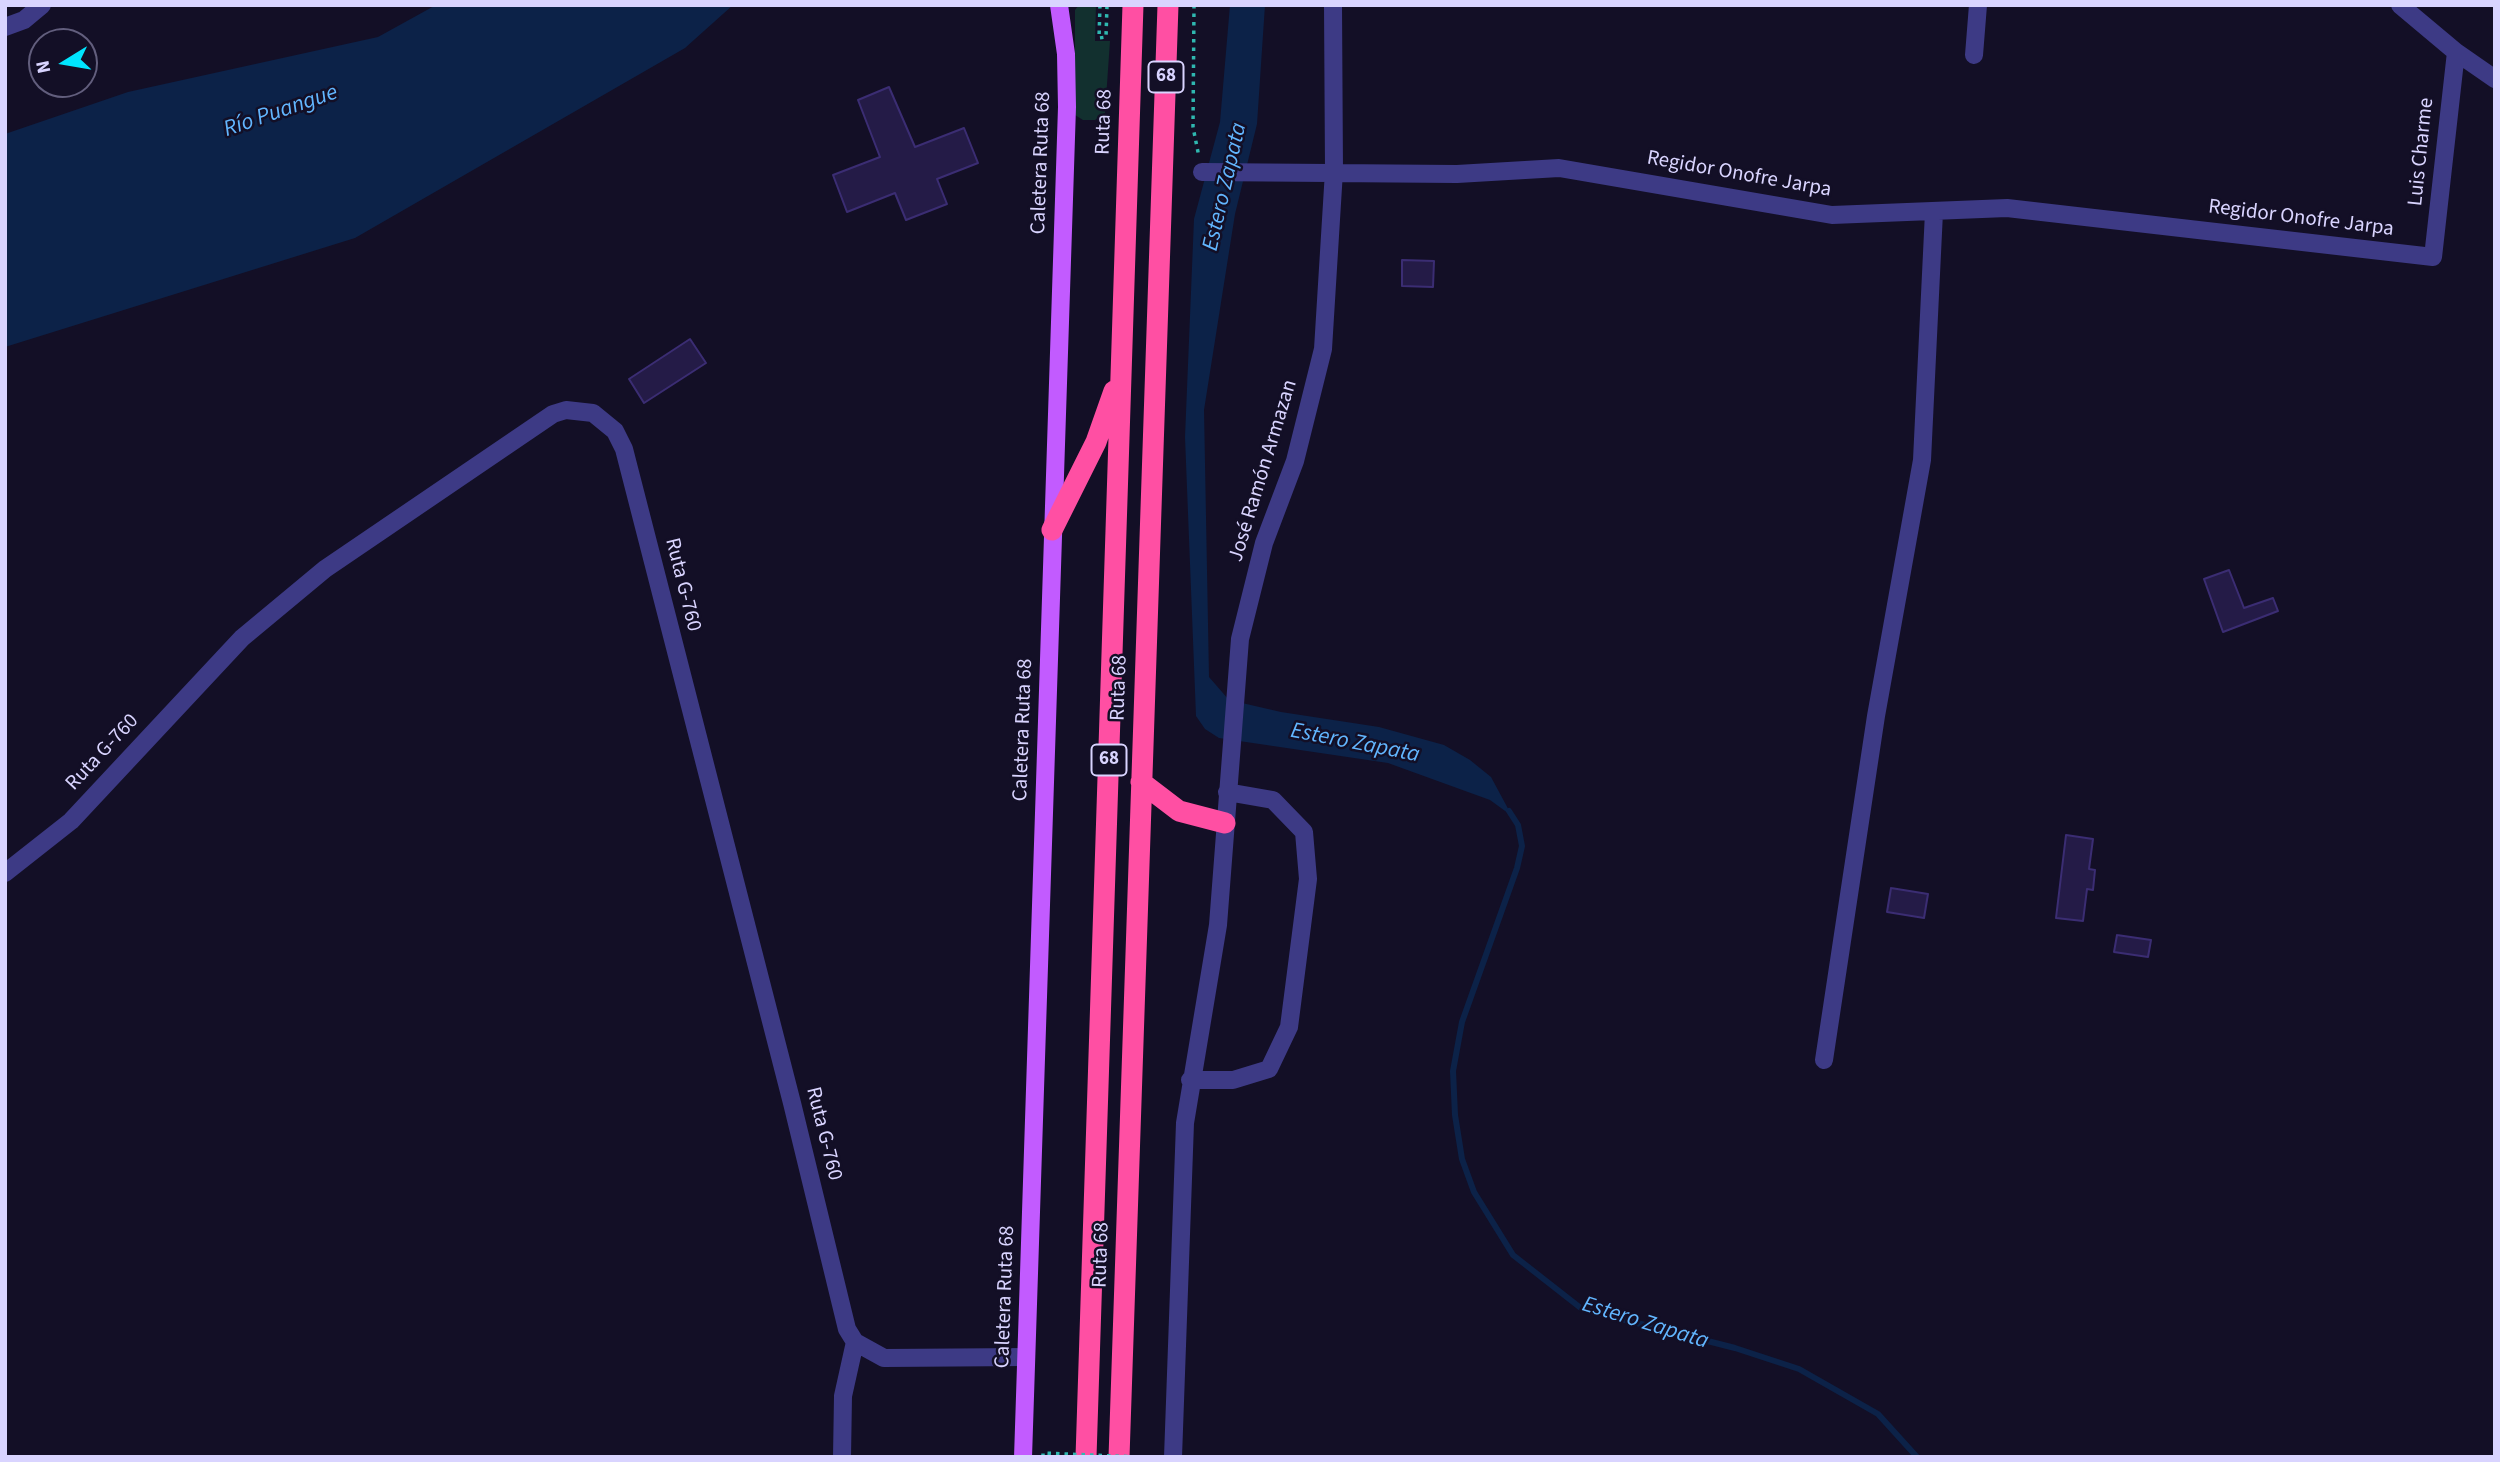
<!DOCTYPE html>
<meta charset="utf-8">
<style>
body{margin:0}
#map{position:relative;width:2500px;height:1462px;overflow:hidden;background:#130f26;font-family:"Source Sans 3",sans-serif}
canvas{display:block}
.frame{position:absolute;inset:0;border:7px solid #d9d4ff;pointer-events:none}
.north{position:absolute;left:28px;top:28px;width:70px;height:70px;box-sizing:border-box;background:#130f26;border:2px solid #625e7d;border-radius:50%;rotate:259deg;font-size:19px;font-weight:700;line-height:28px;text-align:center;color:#d9d4ff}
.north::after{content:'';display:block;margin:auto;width:24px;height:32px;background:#00e5ff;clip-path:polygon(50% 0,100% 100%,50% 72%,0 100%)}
</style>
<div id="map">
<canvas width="2500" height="1462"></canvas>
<div class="frame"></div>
<div class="north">N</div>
</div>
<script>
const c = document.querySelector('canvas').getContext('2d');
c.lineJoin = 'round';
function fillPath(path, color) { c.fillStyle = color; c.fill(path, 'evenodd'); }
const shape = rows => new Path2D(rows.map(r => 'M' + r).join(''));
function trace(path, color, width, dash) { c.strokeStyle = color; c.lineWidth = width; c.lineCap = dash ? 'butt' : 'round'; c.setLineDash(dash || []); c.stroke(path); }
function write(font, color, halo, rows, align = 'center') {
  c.font = font + ' "Source Sans 3",sans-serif'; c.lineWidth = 5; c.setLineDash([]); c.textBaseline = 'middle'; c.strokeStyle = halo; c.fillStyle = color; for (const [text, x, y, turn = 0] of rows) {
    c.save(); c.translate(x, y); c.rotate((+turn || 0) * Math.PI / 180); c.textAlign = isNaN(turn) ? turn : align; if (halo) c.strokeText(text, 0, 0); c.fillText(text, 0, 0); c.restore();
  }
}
const green = shape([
 [1079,5,1096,5,1095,41,1110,41,1105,113,1095,120,1083,120,1075,115,1075,10]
]);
const water = shape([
 [436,5,733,5,685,48,355,238,5,347,5,134,128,92,378,37],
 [1230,5,1265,5,1257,124,1235,214,1204,410,1209,677,1229,700,1281,712,1379,727,1444,745,1470,760,1491,777,1512,816,1490,800,1388,763,1219,738,1205,729,1196,716,1185,437,1194,219,1220,122]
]);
const stream = shape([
 [1509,811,1518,825,1522,846,1517,868,1462,1022,1453,1071,1455,1115,1462,1159,1474,1192,1513,1255,1582,1309,1735,1348,1799,1369,1878,1414,1917,1457]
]);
const building = shape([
 [889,87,915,147,964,128,978,163,937,179,947,204,906,220,895,193,847,212,833,175,880,157,858,100,889,87],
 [1402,260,1434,261,1433,287,1402,286,1402,260],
 [690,339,706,363,644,403,629,379,690,339],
 [2229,570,2244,608,2273,598,2278,611,2223,632,2204,579,2229,570],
 [2066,835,2093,839,2089,869,2095,870,2093,890,2087,889,2083,921,2056,918,2066,835],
 [1891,888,1928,894,1924,918,1887,912,1891,888],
 [2117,935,2151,940,2148,957,2114,952,2117,935]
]);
const path = shape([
 [1100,5,1099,38,1106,37,1107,5],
 [1194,5,1193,127,1199,157]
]);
const minor = shape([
 [2400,5,2456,52,2495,79],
 [5,27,24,20,42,5],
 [1974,55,1978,5],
 [1202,172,1457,174,1559,168,1832,215,2007,208,2433,257,2456,52],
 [5,873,71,821,242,638,325,569,553,414,566,410,593,413,615,431,624,449,792,1103,847,1329,855,1342,884,1358,1026,1357],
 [1824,1060,1876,716,1922,460,1934,212],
 [1190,1080,1233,1080,1269,1069,1289,1027,1308,879,1304,832,1273,800,1227,792],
 [842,1457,843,1396,855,1342],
 [1173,1457,1185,1123,1218,925,1240,639,1264,543,1295,461,1323,349,1334,171,1333,5]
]);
const major = shape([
 [1023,1457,1067,107,1066,54,1059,5]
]);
const highway = shape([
 [1052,530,1096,442,1114,391],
 [1141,782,1179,811,1225,823],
 [1086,1457,1133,5],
 [1119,1457,1168,5]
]);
const pathBridge = shape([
 [1043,1457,1043,1453,1140,1457]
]);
const shields = [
 [1166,77,35],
 [1109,760,35]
];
const shieldNames = [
 ["68",1166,77],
 ["68",1109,760]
];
const streetNames = [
 ["Ruta 68",1105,122,-88],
 ["Luis Charme",2422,152,-84],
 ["Caletera Ruta 68",1042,163,-88],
 ["Regidor Onofre Jarpa",1739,175,10],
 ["Regidor Onofre Jarpa",2301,219,7],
 ["José Ramón Armazan",1264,471,-73],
 ["Ruta G-760",682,585,76],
 ["Ruta 68",1120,688,-88],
 ["Caletera Ruta 68",1024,730,-88],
 ["Ruta G-760",103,753,-47],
 ["Ruta G-760",823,1134,76],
 ["Ruta 68",1102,1255,-88],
 ["Caletera Ruta 68",1006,1297,-88]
];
const waterNames = [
 ["Río Puangue",281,112,-19],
 ["Estero Zapata",1226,187,-77],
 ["Estero Zapata",1355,744,11],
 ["Estero Zapata",1645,1324,17]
];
fillPath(green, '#12302f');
fillPath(water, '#0c2248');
trace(stream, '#0c2248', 6);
fillPath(building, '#241b47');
trace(building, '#3b2d73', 2);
trace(path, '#2fb8b0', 3.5, [3.5, 5]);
trace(minor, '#3d3a85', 18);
trace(major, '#c25bff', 18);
trace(highway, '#ff4fa3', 21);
trace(pathBridge, '#2fb8b0', 3.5, [3.5, 5]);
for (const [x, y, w] of shields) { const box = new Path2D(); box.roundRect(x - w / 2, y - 15.5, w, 31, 5); c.fillStyle = '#130f26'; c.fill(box); trace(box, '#d9d4ff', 2); }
write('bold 19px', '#d9d4ff', null, shieldNames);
write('21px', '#d9d4ff', '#130f26', streetNames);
write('italic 23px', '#62b6ff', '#130f26', waterNames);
</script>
